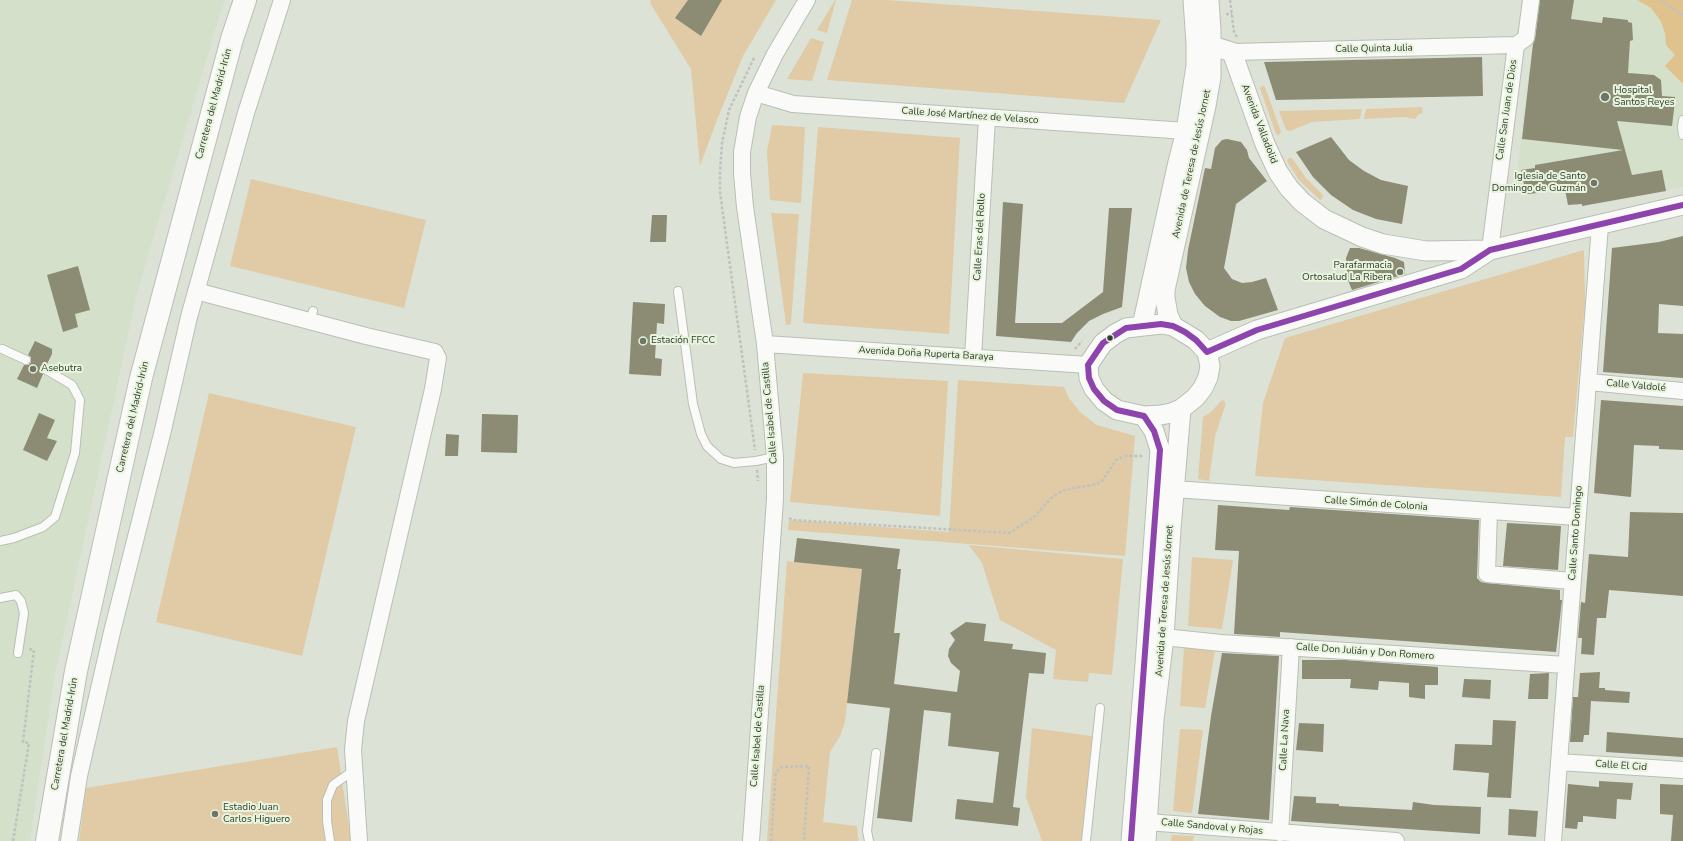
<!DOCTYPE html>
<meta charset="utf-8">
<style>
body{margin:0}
canvas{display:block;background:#dce2d6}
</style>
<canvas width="1683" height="841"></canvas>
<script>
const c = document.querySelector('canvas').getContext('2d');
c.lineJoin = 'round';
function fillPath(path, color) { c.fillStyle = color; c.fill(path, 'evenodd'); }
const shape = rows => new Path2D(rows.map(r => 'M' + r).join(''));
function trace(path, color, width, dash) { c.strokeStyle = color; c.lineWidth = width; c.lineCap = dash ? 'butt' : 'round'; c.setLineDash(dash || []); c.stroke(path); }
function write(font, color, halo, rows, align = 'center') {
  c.font = font + ' "Nunito Sans",sans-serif'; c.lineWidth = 4; c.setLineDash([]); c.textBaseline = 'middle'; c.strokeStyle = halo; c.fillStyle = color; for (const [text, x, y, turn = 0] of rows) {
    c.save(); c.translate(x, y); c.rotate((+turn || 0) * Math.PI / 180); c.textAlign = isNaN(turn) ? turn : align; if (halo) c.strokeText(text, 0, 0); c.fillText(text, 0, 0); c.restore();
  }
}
const built = shape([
 [0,0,224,0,137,293,55,674,30,841,0,841],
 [1539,0,1637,0,1651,8,1658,16,1665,33,1666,45,1676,55,1665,66,1683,84,1683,187,1666,190,1662,170,1601,180,1535,165,1535,168,1518,170,1524,110]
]);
const green = shape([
 [651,0,776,0,743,56,717,120,700,166,691,69,650,3],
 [835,0,836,0,827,33,817,30],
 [852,0,886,0,1161,20,1124,103,827,80],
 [811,38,824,42,812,81,787,79],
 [1262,86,1265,87,1281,132,1279,135,1276,134,1260,88],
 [1422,107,1423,113,1419,114,1415,119,1405,117,1364,119,1366,109],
 [1362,109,1360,119,1312,122,1290,131,1286,130,1279,111],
 [772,125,805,127,801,203,770,200,767,152],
 [818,127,960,138,949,334,803,323],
 [1289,158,1292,158,1306,178,1323,195,1322,199,1320,200,1299,180,1287,161],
 [251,179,426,220,404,308,230,266],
 [771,213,799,214,791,324,786,325],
 [1584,250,1585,303,1573,437,1565,437,1561,497,1255,476,1263,403,1285,338],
 [803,373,948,381,940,516,790,502],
 [958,380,1064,387,1069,398,1080,412,1097,425,1135,436,1125,556,788,530,789,520,949,532],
 [209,393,356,427,302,656,156,622],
 [1222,400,1226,403,1215,436,1209,481,1198,479,1203,417,1211,412],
 [969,545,1123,559,1112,675,1089,673,1088,682,1053,679,1056,650,1000,620,982,563],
 [1192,557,1233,560,1222,629,1188,626],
 [787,561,862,569,845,722,840,736,830,752,823,822,857,826,858,841,767,841],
 [1184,648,1215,651,1205,708,1180,706],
 [1032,728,1092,736,1082,841,1042,841,1026,797],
 [1180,729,1203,730,1192,813,1173,811],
 [337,747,351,841,79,841,86,788],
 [1172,835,1194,836,1193,841,1171,841]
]);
const forest = shape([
 [1637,0,1683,0,1683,84,1665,66,1675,55,1666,45,1665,33,1660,20,1651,8]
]);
const building = shape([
 [688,0,722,0,701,36,675,18],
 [1540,0,1574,0,1571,19,1602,23,1603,17,1628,20,1628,22,1632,23,1633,40,1630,41,1628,73,1654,75,1661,80,1662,96,1675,97,1675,101,1672,126,1617,121,1632,175,1662,170,1666,191,1582,206,1582,204,1568,205,1564,185,1539,189,1539,193,1526,194,1521,170,1535,168,1535,165,1623,150,1522,139,1533,44,1535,39],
 [1482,57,1483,96,1276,100,1264,62],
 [1331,137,1349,160,1364,171,1381,180,1408,186,1402,224,1376,219,1353,210,1331,195,1313,177,1296,152],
 [1227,139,1241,142,1247,150,1249,158,1267,181,1236,204,1224,268,1232,279,1242,283,1252,282,1266,278,1278,310,1239,321,1231,321,1220,317,1205,306,1195,294,1189,282,1186,268,1188,250,1205,168,1211,169,1215,148,1222,140],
 [1003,202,1023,204,1015,323,1062,323,1103,292,1109,208,1132,208,1122,307,1103,314,1089,321,1077,333,1071,342,996,336],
 [652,215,667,215,666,242,650,242],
 [1683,236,1683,306,1659,304,1658,333,1683,334,1683,378,1603,372,1612,248,1659,242],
 [1350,248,1359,248,1395,258,1404,262,1405,274,1352,290,1347,278,1346,258],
 [78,266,90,310,75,314,78,327,63,332,47,275],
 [633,302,665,304,664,324,657,323,655,358,662,359,661,376,629,374],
 [35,341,52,349,52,354,47,364,43,364,40,367,40,371,43,374,37,388,17,379,24,365,29,365,31,362,31,357,28,355],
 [1601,400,1683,406,1683,450,1659,449,1659,446,1634,445,1631,497,1594,493],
 [39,413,55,420,47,438,57,441,47,461,23,450],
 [482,414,518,415,517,453,481,452],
 [446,434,459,435,458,456,445,456],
 [1218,505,1289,510,1290,507,1479,520,1477,578,1481,582,1486,583,1560,590,1560,600,1562,600,1556,652,1280,632,1280,637,1234,634,1239,551,1215,550],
 [1630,512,1683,513,1683,596,1609,590,1606,618,1597,618,1594,655,1581,654,1582,638,1578,638,1581,602,1585,603,1589,554,1628,557],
 [1507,523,1561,526,1558,570,1503,566],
 [797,538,900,549,897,569,901,569,894,633,900,633,894,684,957,692,960,671,951,663,948,656,949,649,955,640,950,633,966,622,986,624,984,641,1013,644,1012,649,1046,653,1044,674,1029,673,1013,807,1020,808,1018,826,955,819,957,799,993,803,999,752,948,746,951,713,924,710,912,822,877,818,890,708,847,703,862,569,794,562],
 [1222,653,1279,656,1269,820,1198,814,1211,716],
 [1302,660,1345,660,1438,667,1438,685,1425,685,1425,699,1409,697,1409,683,1379,681,1378,690,1350,688,1351,679,1302,679],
 [1600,672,1599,688,1605,688,1605,690,1630,692,1629,703,1591,701,1589,735,1584,735,1583,742,1570,742,1573,697,1578,697,1580,673],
 [1549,673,1548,699,1528,699,1530,674],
 [1464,679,1491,680,1490,699,1462,697],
 [1493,720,1516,721,1511,798,1487,797,1489,773,1453,770,1455,744,1492,745],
 [1299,723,1324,724,1323,752,1296,750],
 [1607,732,1683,738,1683,757,1606,752],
 [1599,781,1633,783,1631,800,1617,799,1616,819,1583,816,1583,822,1578,822,1577,829,1565,828,1568,784,1599,787],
 [1660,784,1683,785,1683,841,1671,841,1673,815,1660,814],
 [1294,796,1316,797,1316,803,1339,804,1339,806,1412,810,1413,802,1434,805,1481,807,1480,834,1291,821],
 [1509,809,1538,811,1536,837,1508,835]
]);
const path = shape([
 [1230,0,1234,32,1237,37],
 [1660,0,1683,15],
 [1226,14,1232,14],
 [754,58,729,110,722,143,720,171,720,192,755,450],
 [1075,349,1082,341],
 [757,470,758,481],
 [789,518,793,520,1009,533,1033,518,1052,497,1064,490,1097,484,1103,480,1116,460,1126,456,1144,456],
 [13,841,29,743,23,742,34,650,29,649],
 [771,841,776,772,782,767,809,766,804,841]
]);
const service = shape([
 [1683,120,1682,127,1683,135],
 [678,291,693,404,701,434,707,446,721,459,734,463,756,461,775,457],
 [310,321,313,311],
 [2,349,26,360],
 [0,541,14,538,43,527,55,517,75,453,80,400,72,385,45,369],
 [0,598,16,595,21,601,24,613,18,653],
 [330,841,327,821,327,800,333,785,354,770],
 [869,841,867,831,876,753],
 [1086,841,1100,708]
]);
const minor = shape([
 [1232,52,1516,45],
 [756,93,793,104,1186,131],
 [1490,250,1516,45,1526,38,1531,0],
 [196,291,366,336,435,352,438,358,433,389,356,721,353,750,359,841],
 [765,344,1088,365],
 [973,357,987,118],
 [1589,382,1683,391],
 [1174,489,1577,517],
 [1489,511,1487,574,1572,581],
 [1164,637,1221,643,1566,665],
 [1559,762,1683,770],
 [1147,822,1396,841],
 [1280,833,1291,647],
 [69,841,79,776,112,632,163,430,189,317,246,113,282,0],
 [751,841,775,499,775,457,765,344,745,207,742,173,742,152,748,117,756,93,775,54,807,0],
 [1553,841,1600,225]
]);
const tertiary = shape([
 [1212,46,1232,52,1265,144,1278,172,1289,188,1302,202,1324,219,1362,237,1383,244,1426,251,1490,250],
 [1161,324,1173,326,1196,340,1207,352,1210,366,1208,377,1203,388,1195,398,1181,409,1171,413,1161,415,1144,416,1117,410,1104,401,1094,389,1089,378,1088,365,1103,343,1115,334,1126,328,1161,324],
 [1142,326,1178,162,1186,131,1196,66,1196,43,1193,0],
 [1173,326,1168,315,1165,298,1165,290,1206,106,1211,77,1211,31,1209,0],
 [1207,352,1257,330,1461,269,1490,250,1683,205],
 [1131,841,1145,664,1160,450,1154,431,1144,416],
 [1146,841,1154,720,1164,637,1171,529,1181,409]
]);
const trunk = shape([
 [47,841,76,671,141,378,232,39,245,0]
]);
const bus1 = shape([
 [1131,841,1160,450,1154,431,1144,416,1117,410,1104,401,1094,389,1089,378,1088,365,1103,343,1126,328,1161,324,1173,326,1185,332,1196,340,1207,352,1257,330,1461,269,1490,250,1683,205]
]);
const markers = [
 [1605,97,5,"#70756b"],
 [1594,183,4,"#70756b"],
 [1400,272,4,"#70756b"],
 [1110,338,3.5,"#363b32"],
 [643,341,4,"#70756b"],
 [33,369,4,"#70756b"],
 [215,814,4,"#70756b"]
];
const streetNames = [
 ["Calle Quinta Julia",1374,49,-1],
 ["Carretera del Madrid-Irún",214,104,-75],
 ["Calle San Juan de Dios",1507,110,-82],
 ["Calle José Martínez de Velasco",970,116,4],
 ["Avenida Valladolid",1259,124,69],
 ["Avenida de Teresa de Jesús Jornet",1192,164,-78],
 ["Calle Eras del Rollo",980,237,-87],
 ["Avenida Doña Ruperta Baraya",926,354,3],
 ["Calle Valdolé",1636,386,5],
 ["Calle Isabel de Castilla",770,413,-95],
 ["Carretera del Madrid-Irún",133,417,-77],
 ["Calle Simón de Colonia",1376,504,4],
 ["Calle Santo Domingo",1576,533,-86],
 ["Avenida de Teresa de Jesús Jornet",1165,601,-86],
 ["Calle Don Julián y Don Romero",1365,652,4],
 ["Carretera del Madrid-Irún",65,734,-80],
 ["Calle Isabel de Castilla",758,736,-86],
 ["Calle La Nava",1285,740,-87],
 ["Calle El Cid",1621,766,4],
 ["Calle Sandoval y Rojas",1212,827,5]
];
const poiNames = [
 ["Hospital",1614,91],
 ["Santos Reyes",1614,103],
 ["Iglesia de Santo",1586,177,"right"],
 ["Domingo de Guzmán",1586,189,"right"],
 ["Parafarmacia",1392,266,"right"],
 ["Ortosalud La Ribera",1392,278,"right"],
 ["Estación FFCC",651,341],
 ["Asebutra",41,369],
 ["Estadio Juan",223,808],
 ["Carlos Higuero",223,820]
];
fillPath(built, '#d4e0ca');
fillPath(green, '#e0cba6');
fillPath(forest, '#e0c28d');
fillPath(building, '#8c8c75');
trace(service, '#b9bfb4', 10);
trace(minor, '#b9bfb4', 18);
trace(tertiary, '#b9bfb4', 21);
trace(trunk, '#b9bfb4', 24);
trace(path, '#bfc2be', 2.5, [3, 2]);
trace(service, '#fafbf9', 8);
trace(minor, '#fafbf9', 16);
trace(tertiary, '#fafbf9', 19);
trace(trunk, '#fafbf9', 22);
trace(bus1, '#8e44ad', 6);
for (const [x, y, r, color] of markers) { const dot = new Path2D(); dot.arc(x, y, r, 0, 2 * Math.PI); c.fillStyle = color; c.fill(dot); trace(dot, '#e8f5dd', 1.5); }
write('10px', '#363b32', '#e8f5dd', streetNames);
write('10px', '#363b32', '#e8f5dd', poiNames, 'left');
</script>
